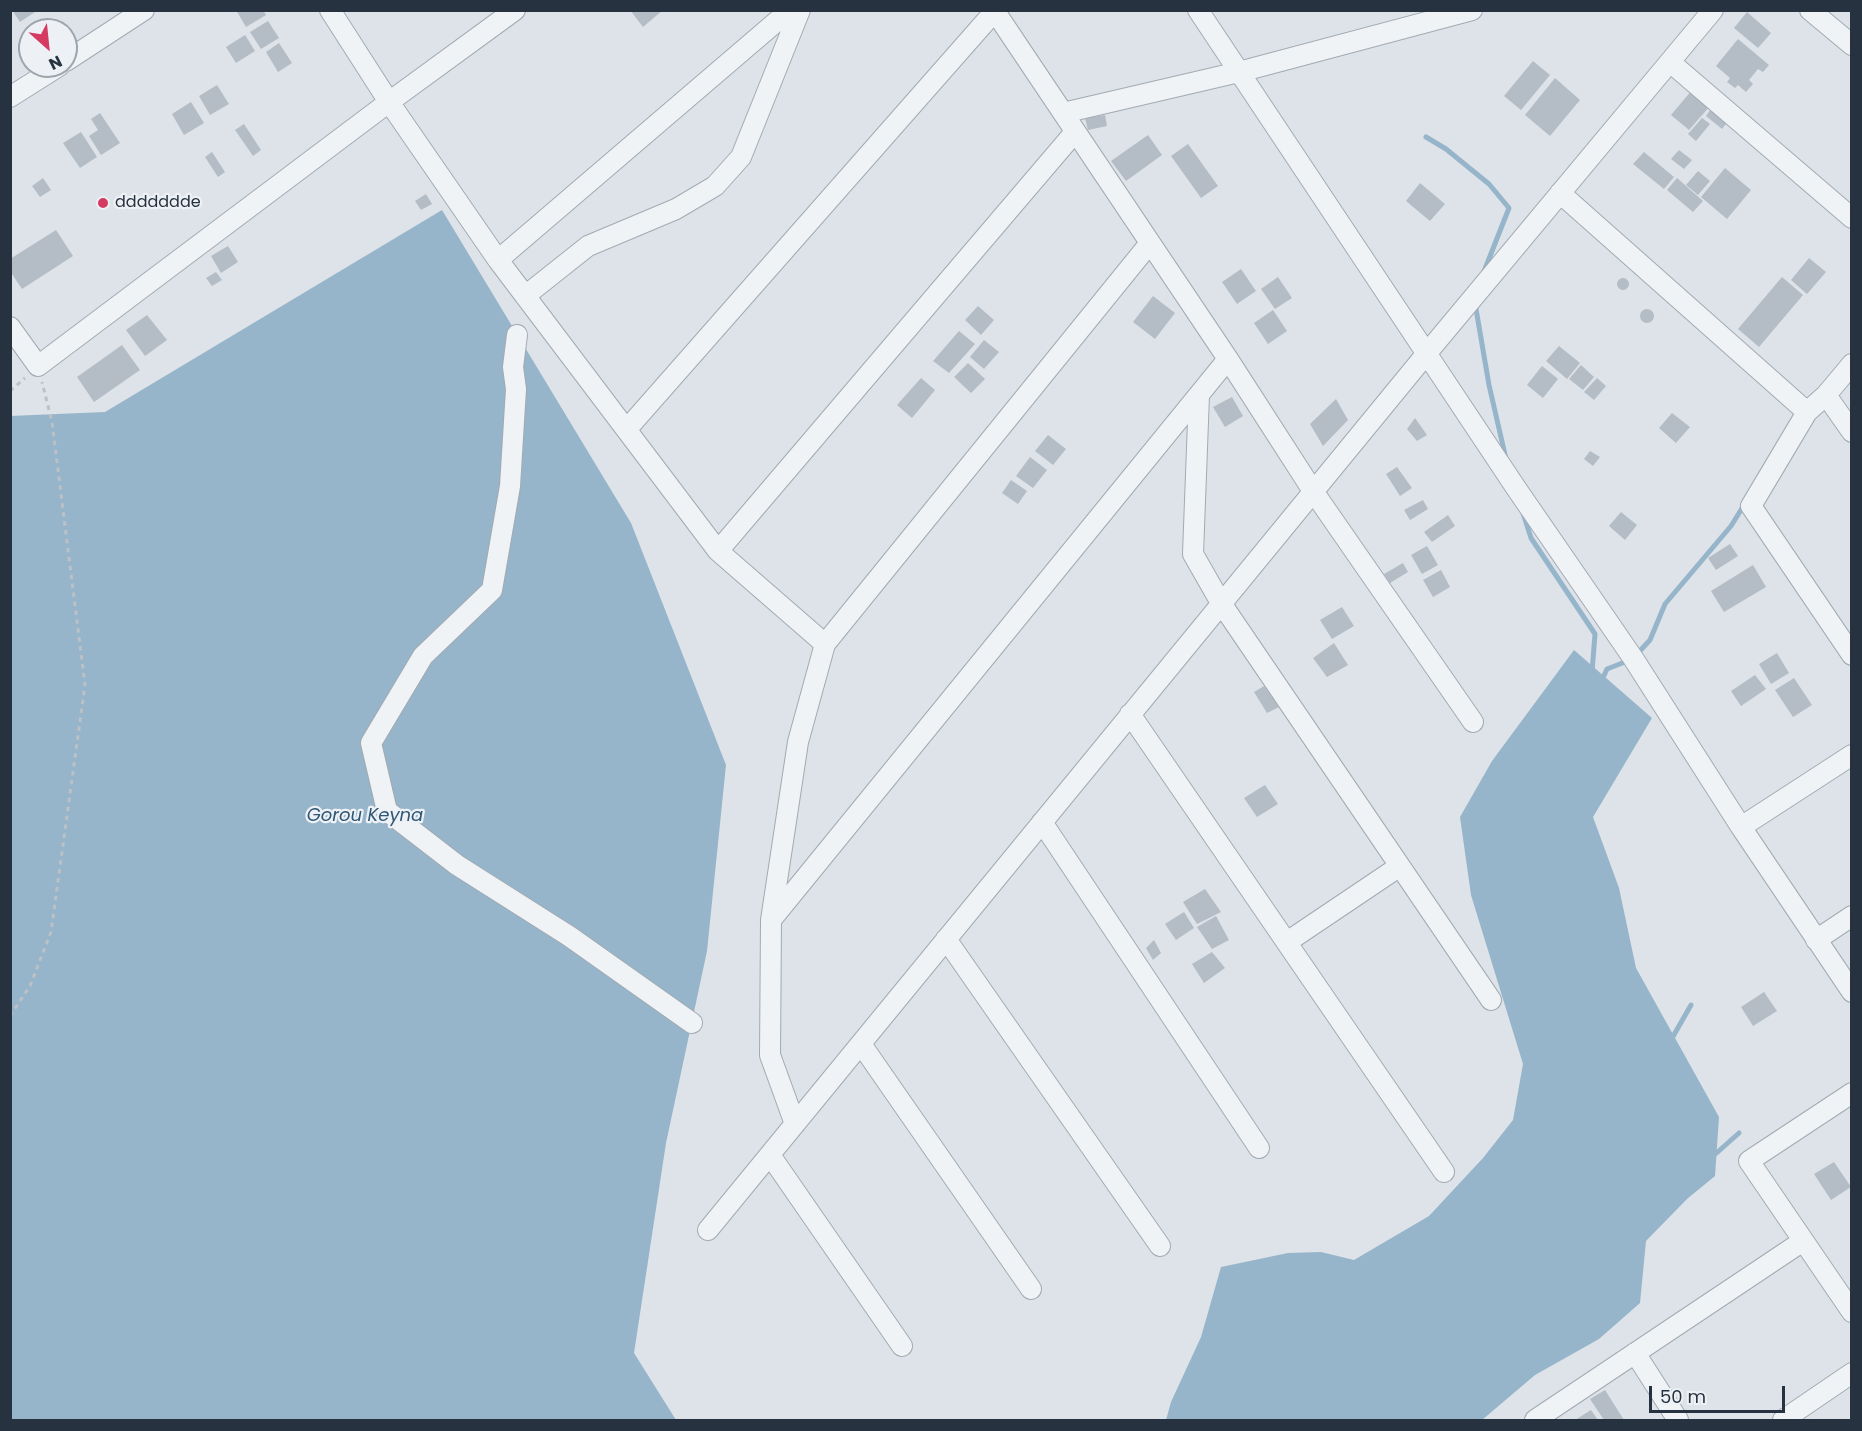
<!DOCTYPE html>
<style>
body{margin:0}
#map{position:relative;width:1862px;height:1431px;overflow:hidden;background:#dde3e8;font-family:Poppins,sans-serif}
canvas{display:block}
.frame{position:absolute;inset:0;border:12px solid #26323f;pointer-events:none}
.north{position:absolute;left:18px;top:18px;width:60px;height:60px;box-sizing:border-box;background:#edf1f5;border:2px solid #9da5ac;border-radius:50%;rotate:153deg;font-size:16px;font-weight:700;line-height:24px;text-align:center;color:#26323f}
.north::after{content:'';display:block;margin:auto;width:21px;height:27px;background:#d53a63;clip-path:polygon(50% 0,100% 100%,50% 72%,0 100%)}
.scale{position:absolute;left:1649px;top:1386px;width:136px;height:27px;box-sizing:border-box;border:3px solid #26323f;border-top:0;padding-left:8px;font-size:18px;line-height:21px;white-space:nowrap;color:#26323f;-webkit-text-stroke:4px #edf1f5;paint-order:stroke}
</style>
<div id="map">
<canvas width="1862" height="1431"></canvas>
<div class="frame"></div>
<div class="north">N</div>
<div class="scale">50 m</div>
</div>
<script>
const c = document.querySelector('canvas').getContext('2d');
c.lineJoin = 'round';
function fillPath(path, color) { c.fillStyle = color; c.fill(path, 'evenodd'); }
const shape = rows => new Path2D(rows.map(r => 'M' + r).join(''));
function trace(path, color, width, dash) { c.strokeStyle = color; c.lineWidth = width; c.lineCap = dash ? 'butt' : 'round'; c.setLineDash(dash || []); c.stroke(path); }
function write(font, color, halo, rows, align = 'center') {
  c.font = font + ' Poppins,sans-serif'; c.lineWidth = 4.5; c.setLineDash([]); c.textBaseline = 'middle'; c.strokeStyle = halo; c.fillStyle = color; for (const [text, x, y, turn = 0] of rows) {
    c.save(); c.translate(x, y); c.rotate((+turn || 0) * Math.PI / 180); c.textAlign = isNaN(turn) ? turn : align; if (halo) c.strokeText(text, 0, 0); c.fillText(text, 0, 0); c.restore();
  }
}
const water = shape([
 [442,210,631,523,726,765,707,951,666,1143,634,1353,676,1420,11,1420,10,416,105,412],
 [1574,650,1652,718,1593,817,1619,888,1636,968,1719,1117,1715,1176,1687,1199,1646,1241,1640,1303,1599,1339,1535,1375,1482,1420,1166,1420,1171,1402,1201,1337,1221,1267,1288,1253,1321,1252,1354,1260,1429,1216,1483,1158,1513,1120,1523,1064,1471,895,1460,817,1492,761]
]);
const stream = shape([
 [1426,137,1446,149,1489,184,1509,208,1483,274],
 [1475,303,1489,385,1506,459],
 [1523,513,1531,538,1595,634,1592,672],
 [1637,654,1650,640,1665,604,1731,526,1744,505],
 [1601,682,1607,669,1630,660],
 [1671,1040,1691,1005],
 [1712,1157,1739,1133]
]);
const building = shape([
 [12,10,38,10,20,22],
 [236,10,263,10,266,15,246,27],
 [630,10,663,10,643,27],
 [1747,12,1771,33,1758,48,1734,28],
 [268,21,279,38,261,49,250,32],
 [245,35,255,51,236,63,226,47],
 [1738,39,1769,65,1763,72,1758,69,1749,80,1753,84,1746,92,1738,85,1735,88,1727,82,1730,78,1716,66],
 [279,43,292,63,278,72,266,52],
 [1533,61,1550,75,1521,110,1504,96],
 [1555,78,1580,100,1550,136,1525,115],
 [217,85,229,104,210,115,199,96],
 [1692,90,1710,106,1689,130,1671,115],
 [191,102,204,123,184,135,172,114],
 [1713,106,1729,120,1722,129,1706,116],
 [100,113,120,143,101,155,89,136,98,130,91,119],
 [1105,115,1107,126,1088,130,1085,118],
 [1702,118,1710,124,1696,141,1688,134],
 [244,124,261,150,253,156,235,130],
 [81,132,97,157,80,168,63,143],
 [1148,135,1162,155,1126,181,1111,161],
 [1188,144,1218,186,1201,198,1171,156],
 [1679,150,1692,160,1684,169,1671,159],
 [212,152,225,172,218,177,205,157],
 [1644,152,1674,177,1664,189,1633,164],
 [1725,168,1751,190,1727,219,1701,197],
 [1698,171,1710,181,1698,195,1686,185],
 [43,178,51,190,40,197,32,186],
 [1677,178,1703,201,1693,212,1667,190],
 [1420,183,1445,204,1430,221,1406,201],
 [426,194,432,204,421,210,415,201],
 [56,230,73,256,22,289,10,271,10,259],
 [228,246,238,262,221,273,211,256],
 [1809,258,1826,272,1807,294,1791,280],
 [1241,269,1256,291,1237,304,1222,282],
 [216,272,222,280,212,286,206,278],
 [1278,277,1292,298,1275,309,1261,289],
 [1782,277,1803,295,1759,347,1738,329],
 '1617 284a6 6 0 1 1 12 0a6 6 0 1 1-12 0Z',
 [1153,296,1175,313,1155,339,1133,322],
 [978,306,994,320,981,335,965,320],
 '1640 316a7 7 0 1 1 14 0a7 7 0 1 1-14 0Z',
 [1273,310,1287,331,1268,344,1254,323],
 [147,315,167,340,145,356,126,330],
 [959,331,975,344,949,373,933,361],
 [984,340,999,352,984,369,970,357],
 [122,345,140,370,94,402,77,377],
 [1559,346,1580,363,1567,379,1546,361],
 [968,363,985,379,971,393,954,377],
 [1581,365,1594,377,1583,390,1569,379],
 [1542,366,1558,379,1543,398,1527,385],
 [921,378,935,390,912,418,897,405],
 [1597,378,1606,386,1594,400,1584,392],
 [1232,397,1243,416,1225,427,1213,407],
 [1336,399,1348,420,1323,446,1310,424],
 [1672,413,1690,427,1676,443,1659,428],
 [1415,418,1427,435,1417,441,1407,429],
 [1048,435,1066,449,1053,465,1035,451],
 [1590,451,1600,457,1593,466,1584,459],
 [1030,457,1047,470,1033,488,1016,476],
 [1397,467,1412,488,1400,496,1386,474],
 [1011,480,1027,491,1018,504,1002,493],
 [1423,500,1428,509,1410,520,1404,510],
 [1621,512,1637,525,1625,540,1609,526],
 [1448,515,1455,526,1432,542,1424,532],
 [1730,544,1738,556,1716,570,1708,558],
 [1427,546,1438,565,1422,574,1411,555],
 [1403,563,1408,572,1390,583,1384,574],
 [1753,565,1766,587,1724,612,1711,591],
 [1441,570,1450,587,1433,597,1423,580],
 [1342,607,1354,626,1332,639,1320,620],
 [1334,643,1348,665,1327,677,1313,658],
 [1777,653,1789,673,1771,684,1759,664],
 [1755,675,1766,689,1741,706,1731,691],
 [1794,678,1812,705,1793,717,1775,690],
 [1264,686,1279,707,1267,713,1254,692],
 [1265,785,1278,804,1257,817,1244,798],
 [1205,889,1221,912,1197,924,1183,902],
 [1184,912,1194,928,1176,940,1165,924],
 [1216,916,1229,940,1212,949,1197,927],
 [1154,940,1161,953,1153,960,1146,948],
 [1212,952,1225,968,1204,983,1192,964],
 [1764,992,1777,1011,1753,1026,1741,1007],
 [1834,1162,1851,1187,1831,1200,1814,1174],
 [1605,1390,1624,1420,1604,1420,1590,1399],
 [1591,1410,1598,1420,1575,1420]
]);
const path = shape([
 [10,391,25,378],
 [10,1016,30,986,51,932,85,685,52,422,42,382]
]);
const minor = shape([
 [330,10,389,102,498,260,718,551,825,644,798,742,771,920,770,1055,795,1124],
 [994,10,1228,359,1313,491,1473,722],
 [1198,10,1516,488,1633,658,1741,827,1852,992],
 [1810,10,1852,45],
 [66,61,144,10],
 [1670,62,1852,218],
 [10,97,59,66],
 [1063,113,1239,72,1472,10],
 [1560,193,1807,412],
 [498,260,790,10],
 [525,296,588,246,676,209,715,186,741,157,800,10],
 [10,327,38,366,389,102,515,10],
 [517,335,513,367,516,389,510,486,492,590,423,656,371,743,387,811,457,865,569,936,692,1023],
 [1852,364,1826,395,1807,412,1751,506,1852,655],
 [1199,395,1193,554,1221,603,1491,1000],
 [1826,395,1852,432],
 [627,429,994,12],
 [718,551,1075,132],
 [825,644,1150,243],
 [1130,714,1444,1172],
 [1042,822,1259,1148],
 [1741,827,1852,755],
 [771,920,1228,359],
 [946,939,1160,1246],
 [1816,940,1852,916],
 [1287,942,1400,866],
 [861,1044,1031,1289],
 [1852,1093,1749,1161,1852,1312],
 [770,1155,902,1346],
 [708,1230,1427,353,1713,10],
 [1635,1353,1678,1420],
 [1535,1420,1803,1241],
 [1783,1420,1852,1373]
]);
const markers = [
 [103,203,6,"#d53a63"]
];
const poiNames = [
 ["ddddddde",115,203]
];
const waterNames = [
 ["Gorou Keyna",365,816]
];
fillPath(water, '#96b5ca');
trace(stream, '#96b5ca', 5);
fillPath(building, '#b4bcc5');
trace(minor, '#a2aab2', 22);
trace(path, '#bbc1c6', 3, [4.5, 4.5]);
trace(minor, '#f0f3f6', 20);
for (const [x, y, r, color] of markers) { const dot = new Path2D(); dot.arc(x, y, r, 0, 2 * Math.PI); c.fillStyle = color; c.fill(dot); trace(dot, '#edf1f5', 2); }
write('16px', '#26323f', '#edf1f5', poiNames, 'left');
write('italic 18px', '#2e5675', '#edf1f5', waterNames);
</script>
